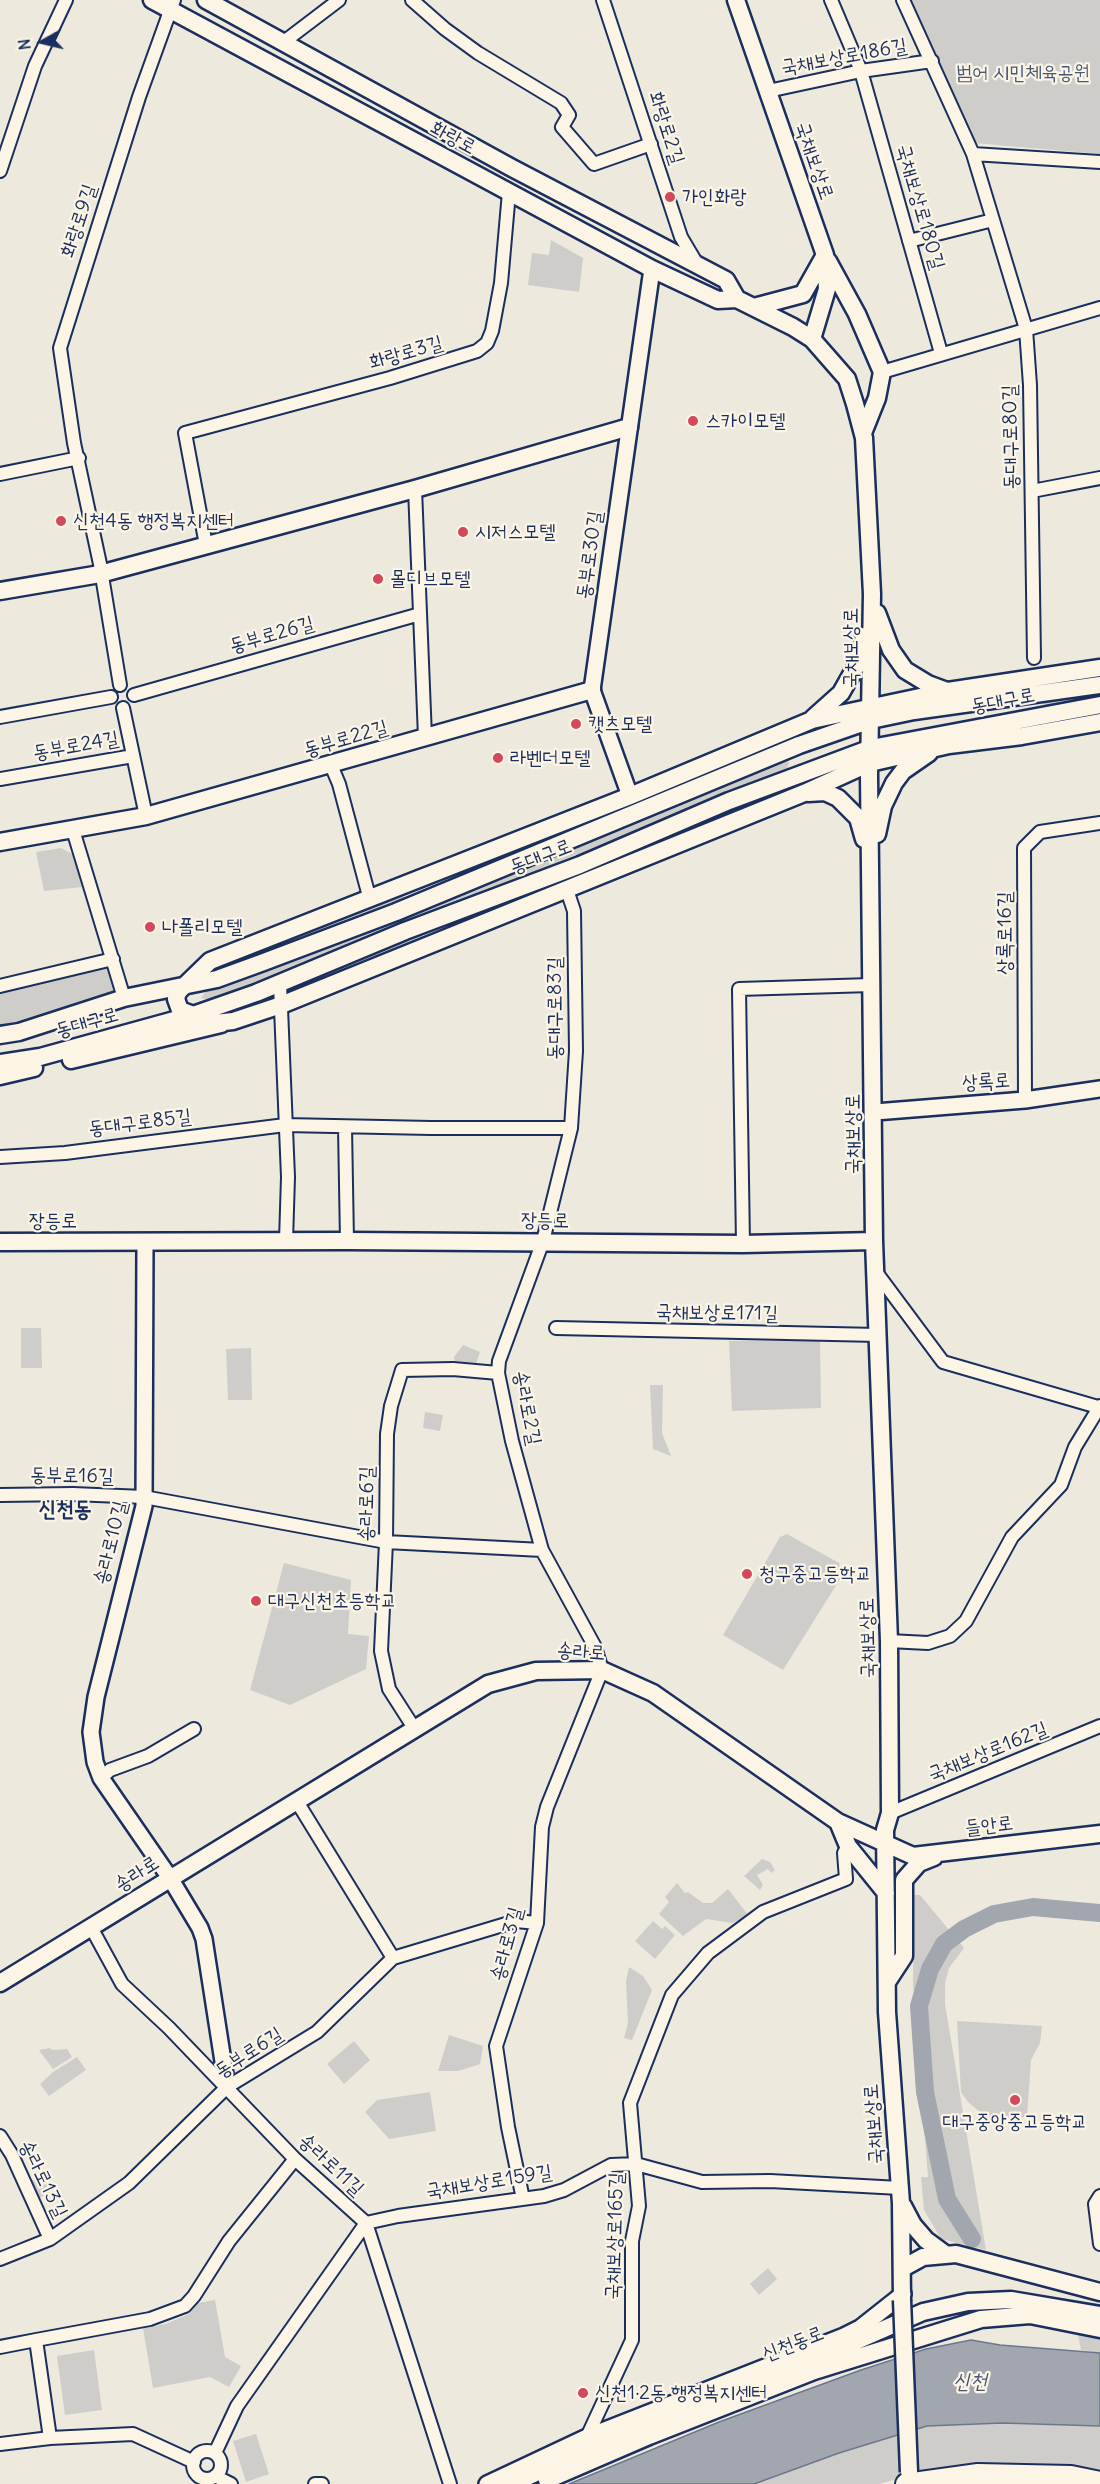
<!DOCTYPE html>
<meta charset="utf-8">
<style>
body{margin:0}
#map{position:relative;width:1100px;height:2484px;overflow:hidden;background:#eee9dd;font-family:Delius,sans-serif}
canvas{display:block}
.north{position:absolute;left:12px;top:12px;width:60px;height:60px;-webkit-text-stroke:4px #fcf5e5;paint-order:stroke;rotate:262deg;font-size:16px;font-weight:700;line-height:24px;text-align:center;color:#1b2f5e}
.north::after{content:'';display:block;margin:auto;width:21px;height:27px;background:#1b2f5e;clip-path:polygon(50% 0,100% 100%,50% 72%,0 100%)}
</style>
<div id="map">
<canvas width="1100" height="2484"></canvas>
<div class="north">N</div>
</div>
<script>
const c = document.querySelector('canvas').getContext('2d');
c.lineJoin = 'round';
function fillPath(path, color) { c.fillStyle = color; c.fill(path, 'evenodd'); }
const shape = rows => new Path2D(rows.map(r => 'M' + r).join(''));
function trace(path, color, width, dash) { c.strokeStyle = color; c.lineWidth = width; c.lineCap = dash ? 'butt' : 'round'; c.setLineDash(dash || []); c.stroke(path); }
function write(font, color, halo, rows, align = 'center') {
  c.font = font + ' Delius,"Poor Story",sans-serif'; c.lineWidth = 4.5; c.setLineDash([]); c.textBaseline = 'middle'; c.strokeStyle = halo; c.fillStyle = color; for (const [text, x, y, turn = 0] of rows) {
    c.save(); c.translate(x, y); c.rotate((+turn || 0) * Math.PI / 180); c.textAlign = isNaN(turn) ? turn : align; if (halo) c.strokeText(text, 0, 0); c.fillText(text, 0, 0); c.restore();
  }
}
const green = shape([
 [909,0,1100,0,1100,154,974,143],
 [551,240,583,258,579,292,528,285,532,253,549,255],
 [1100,691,1100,698,1046,706,1043,703,1046,700],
 [785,760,789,763,787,769,282,974,210,1000,201,998,206,991,503,875],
 [61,848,72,854,82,887,44,891,36,852],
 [398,897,405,897,402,902,280,951,271,950,275,944],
 [419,936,425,936,422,941,300,990,291,989,296,983],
 [107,967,116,992,31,1019,0,1025,0,992],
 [21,1328,41,1328,42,1368,21,1368],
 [820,1340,821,1408,732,1411,729,1341],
 [463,1345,480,1352,476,1364,455,1364,454,1357],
 [251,1348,252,1400,228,1400,226,1349],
 [650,1385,663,1385,662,1433,671,1456,653,1449],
 [425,1412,443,1415,440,1431,423,1428],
 [787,1534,839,1563,842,1576,783,1670,723,1635,780,1537],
 [284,1563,351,1580,348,1634,369,1636,366,1669,290,1705,250,1690],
 [762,1859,770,1862,775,1870,771,1873,768,1869,757,1875,763,1885,760,1890,744,1876],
 [677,1883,685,1893,688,1892,703,1903,712,1903,728,1889,749,1916,732,1923,706,1919,683,1936,659,1914,669,1902,665,1897],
 [914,1895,920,1895,964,1948,949,1968,945,1983,945,2004,986,2250,941,2239,924,2210,921,2177,928,2177,913,1986],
 [653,1921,662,1929,665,1926,675,1935,655,1959,635,1941],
 [629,1967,643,1976,652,1990,632,2040,624,2038,628,2023,626,1981],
 [957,2021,1042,2026,1040,2043,1031,2060,1027,2117,987,2118,968,2102,961,2092],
 [449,2035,483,2046,480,2064,458,2071,438,2071],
 [354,2041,370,2060,344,2084,327,2064],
 [50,2048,52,2050,67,2049,72,2057,53,2069,39,2050],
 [77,2057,86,2070,49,2096,40,2084,53,2072],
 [430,2092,436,2131,389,2139,365,2112,377,2100],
 [31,2180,49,2180,53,2192,39,2198],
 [768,2268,777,2279,759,2295,750,2284],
 [215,2300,225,2357,241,2366,229,2387,210,2377,153,2388,143,2328,166,2324,189,2314,198,2303],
 [1077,2330,1100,2334,1100,2353,1081,2350],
 [94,2350,102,2410,65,2415,57,2356],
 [1002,2423,1100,2426,1100,2479,976,2467,932,2468,880,2484,754,2484,839,2453,927,2426],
 [256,2434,269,2474,246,2482,233,2441]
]);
const water = shape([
 [971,2340,1000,2345,1100,2353,1100,2426,1002,2423,927,2426,839,2453,754,2484,569,2484,719,2422,861,2370,926,2349,971,2340]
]);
const river = shape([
 [972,2239,947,2199,925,2092,919,2006,930,1969,944,1944,964,1929,994,1914,1033,1907,1100,1913]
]);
const minor = shape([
 [412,0,445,29,478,53,561,103,569,115,562,127,594,164,651,144],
 [603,0,681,237,697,264],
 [831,0,861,71,941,353],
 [903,0,973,154,1026,329,1030,385,1034,658],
 [285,41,339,0],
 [768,91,861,71,932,61],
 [973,154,1100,162],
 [0,171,35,66,66,0],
 [909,241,993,220],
 [882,372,1100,308],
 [0,474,79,458],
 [415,489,425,737],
 [1032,491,1100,478],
 [206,545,185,433,390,378,477,351,487,343,492,331,501,283,509,192],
 [120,685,100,564,74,443,60,348,139,97,174,0],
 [134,695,420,614],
 [123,708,146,816],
 [0,717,111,697],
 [331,765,339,784,370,900],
 [0,779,133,756],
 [73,830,124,998],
 [280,984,288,1177,286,1241],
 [0,986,113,959],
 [1025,1100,1024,848,1040,832,1100,823],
 [345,1127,347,1241],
 [0,1157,65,1153,285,1125,431,1128,571,1128],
 [743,1244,739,989,871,985],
 [876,1272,943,1362,1098,1407],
 [556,1328,878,1335],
 [0,1495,73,1494,144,1497,386,1542,542,1550],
 [889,1641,928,1643,950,1636,966,1621,1012,1537,1061,1485,1075,1447,1100,1406],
 [414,1728,389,1689,381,1651,386,1542,387,1434,391,1406,402,1370,453,1369,498,1373],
 [101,1778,110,1770,148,1756,194,1729],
 [296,1800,393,1958],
 [890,1813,1100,1726],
 [92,1929,122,1984,169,2028,295,2159,366,2223,450,2484],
 [0,2136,12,2155,50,2239],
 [1100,2196,1095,2204,1100,2244],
 [523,2199,508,2127,496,2046,537,1923,542,1827,547,1807,602,1670,595,1647,542,1550,512,1441,498,1373,499,1361,543,1241,571,1128,576,1051,574,911,567,890],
 [366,2223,398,2216,544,2196,564,2190,611,2165,636,2164,702,2182,770,2181,900,2188],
 [0,2259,50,2239,129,2183,227,2087,317,2032,393,1958,516,1921,537,1923],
 [0,2347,36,2340],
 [587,2437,632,2340,632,2241,639,2206,630,2103,672,1995,708,1953,763,1912,846,1879,844,1853,848,1846],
 [50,2438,36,2340,150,2319,185,2306,194,2296,229,2241,295,2159],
 [0,2444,50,2438,133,2434,194,2462],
 '193 2465a14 14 0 1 1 28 0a14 14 0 1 1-28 0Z',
 [215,2453,237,2406,366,2223],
 [215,2476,231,2484],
 [315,2484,322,2484]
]);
const tertiary = shape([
 [630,796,592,690,652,269],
 [875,1112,1025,1100,1100,1089],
 [145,1242,144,1506,96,1697,91,1732,95,1762,101,1778,170,1878,200,1928,204,1939,227,2087],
 [487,2484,587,2437,844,2336,860,2328,903,2294]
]);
const secondary = shape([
 [152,0,652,269,718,300,737,299,793,327,812,339,847,379,855,404,864,438,872,594,869,775,874,1241,889,1641,890,1813,885,1830,887,2012,901,2203,902,2300],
 [206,0,512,168,726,280,737,299],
 [736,0,825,255,827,289,812,339],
 [828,261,857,314,882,372,877,398,863,433],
 [754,307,803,294,825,255],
 [0,591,100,574,415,489,629,427],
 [877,613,891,650,905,670,928,684,947,691],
 [1100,668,948,691,812,720,630,796,210,961,178,992,176,999,180,1010,215,1023,233,1021,281,1005,804,793,870,763,949,745,1022,736,1100,722],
 [813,718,841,693,859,661,864,636],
 [808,793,825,792,838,798,858,818,864,839],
 [877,834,883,806,894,783,903,771,929,753],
 [0,842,146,816,592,690],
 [0,1035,19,1032,124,998,217,979,261,963,396,912,799,745,871,720,914,711,1100,685],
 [71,1060,221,1024],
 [0,1063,40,1057,196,1014,256,993,405,931,580,865,729,801,871,748,1100,705],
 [0,1076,34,1068],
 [0,1242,347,1241,743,1244,874,1241],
 [838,1822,848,1846,886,1893],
 [887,1982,904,1956,904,1880,919,1863,934,1857],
 [0,1983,488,1684,536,1671,602,1670,653,1693,838,1822,913,1856,1100,1834],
 [903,2206,913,2225,926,2240,945,2254],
 [903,2268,923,2257,956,2254,1100,2292],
 [547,2480,649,2436,814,2371,981,2319,1030,2315,1100,2329],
 [512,2484,611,2438,829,2353,923,2312,968,2302,1011,2300,1100,2315]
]);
const trunk = shape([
 [906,2484,978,2474,1071,2476,1100,2482]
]);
const secondaryBridge = shape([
 [902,2300,909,2472]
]);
const markers = [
 [670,197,6,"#d1495b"],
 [693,421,6,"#d1495b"],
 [61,521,6,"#d1495b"],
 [463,532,6,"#d1495b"],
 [378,579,6,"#d1495b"],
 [576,724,6,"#d1495b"],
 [498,758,6,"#d1495b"],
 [150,927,6,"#d1495b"],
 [747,1574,6,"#d1495b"],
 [256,1601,6,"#d1495b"],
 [1015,2100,6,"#d1495b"],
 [583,2393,6,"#d1495b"]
];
const streetNames = [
 ["국채보상로186길",844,57,-10],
 ["화랑로2길",666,128,72],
 ["화랑로",453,138,28],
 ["국채보상로",814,161,71],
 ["국채보상로180길",920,207,74],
 ["화랑로9길",79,221,-72],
 ["화랑로3길",406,353,-16],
 ["동대구로80길",1011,437,-91],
 ["동부로30길",590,555,-82],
 ["동부로26길",272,635,-16],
 ["국채보상로",851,648,-90],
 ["동대구로",1003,701,-11],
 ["동부로22길",346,739,-16],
 ["동부로24길",76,746,-10],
 ["동대구로",541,857,-21],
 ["상록로16길",1005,933,-90],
 ["동대구로83길",555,1008,-90],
 ["동대구로",87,1023,-16],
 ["상록로",986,1082,-4],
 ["동대구로85길",140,1123,-7],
 ["국채보상로",853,1134,-90],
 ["장등로",53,1221],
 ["장등로",545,1221,1],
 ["국채보상로171길",717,1313,1],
 ["송라로2길",527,1408,79],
 ["동부로16길",72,1476,1],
 ["송라로6길",367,1504,-89],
 ["송라로10길",111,1543,-76],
 ["국채보상로",868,1638,-91],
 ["송라로",581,1652,4],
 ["국채보상로162길",988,1752,-22],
 ["들안로",989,1826,-7],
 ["송라로",137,1874,-33],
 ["송라로3길",507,1944,-75],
 ["동부로6길",249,2053,-33],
 ["국채보상로",874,2124,-94],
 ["송라로11길",331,2165,43],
 ["송라로13길",43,2179,64],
 ["국채보상로159길",489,2182,-9],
 ["국채보상로165길",615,2236,-88],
 ["신천동로",793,2344,-21]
];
const parkNames = [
 ["범어 시민체육공원",1023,73]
];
const poiNames = [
 ["가인화랑",682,197],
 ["스카이모텔",705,421],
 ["신천4동 행정복지센터",73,521],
 ["시저스모텔",475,532],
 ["몰디브모텔",390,579],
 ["캣츠모텔",588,724],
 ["라벤더모텔",510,758],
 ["나폴리모텔",162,927],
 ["청구중고등학교",759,1574],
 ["대구신천초등학교",268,1601],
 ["대구중앙중고등학교",1015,2122,"center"],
 ["신천1·2동 행정복지센터",595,2393]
];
const waterNames = [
 ["신천",970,2382]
];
const quarterNames = [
 ["신천동",65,1510]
];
fillPath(green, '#cfcdca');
fillPath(water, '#a2a7af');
trace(water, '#6c778f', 1.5);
trace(river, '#a2a7af', 18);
trace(minor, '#1b2f5e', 16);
trace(tertiary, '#1b2f5e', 20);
trace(secondary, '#1b2f5e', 21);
trace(trunk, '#1b2f5e', 24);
trace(minor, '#fcf5e5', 12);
trace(tertiary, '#fcf5e5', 15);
trace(secondary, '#fcf5e5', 16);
trace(trunk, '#fcf5e5', 20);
trace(secondaryBridge, '#1b2f5e', 21, []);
trace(secondaryBridge, '#fcf5e5', 16);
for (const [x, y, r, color] of markers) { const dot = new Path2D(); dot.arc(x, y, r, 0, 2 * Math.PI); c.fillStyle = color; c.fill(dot); trace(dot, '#fcf5e5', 2); }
write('20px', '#1b2f5e', '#fcf5e5', streetNames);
write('20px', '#485679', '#fcf5e5', parkNames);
write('20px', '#1b2f5e', '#fcf5e5', poiNames, 'left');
write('italic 21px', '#445376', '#fcf5e5', waterNames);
write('bold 22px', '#1b2f5e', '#fcf5e5', quarterNames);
</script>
